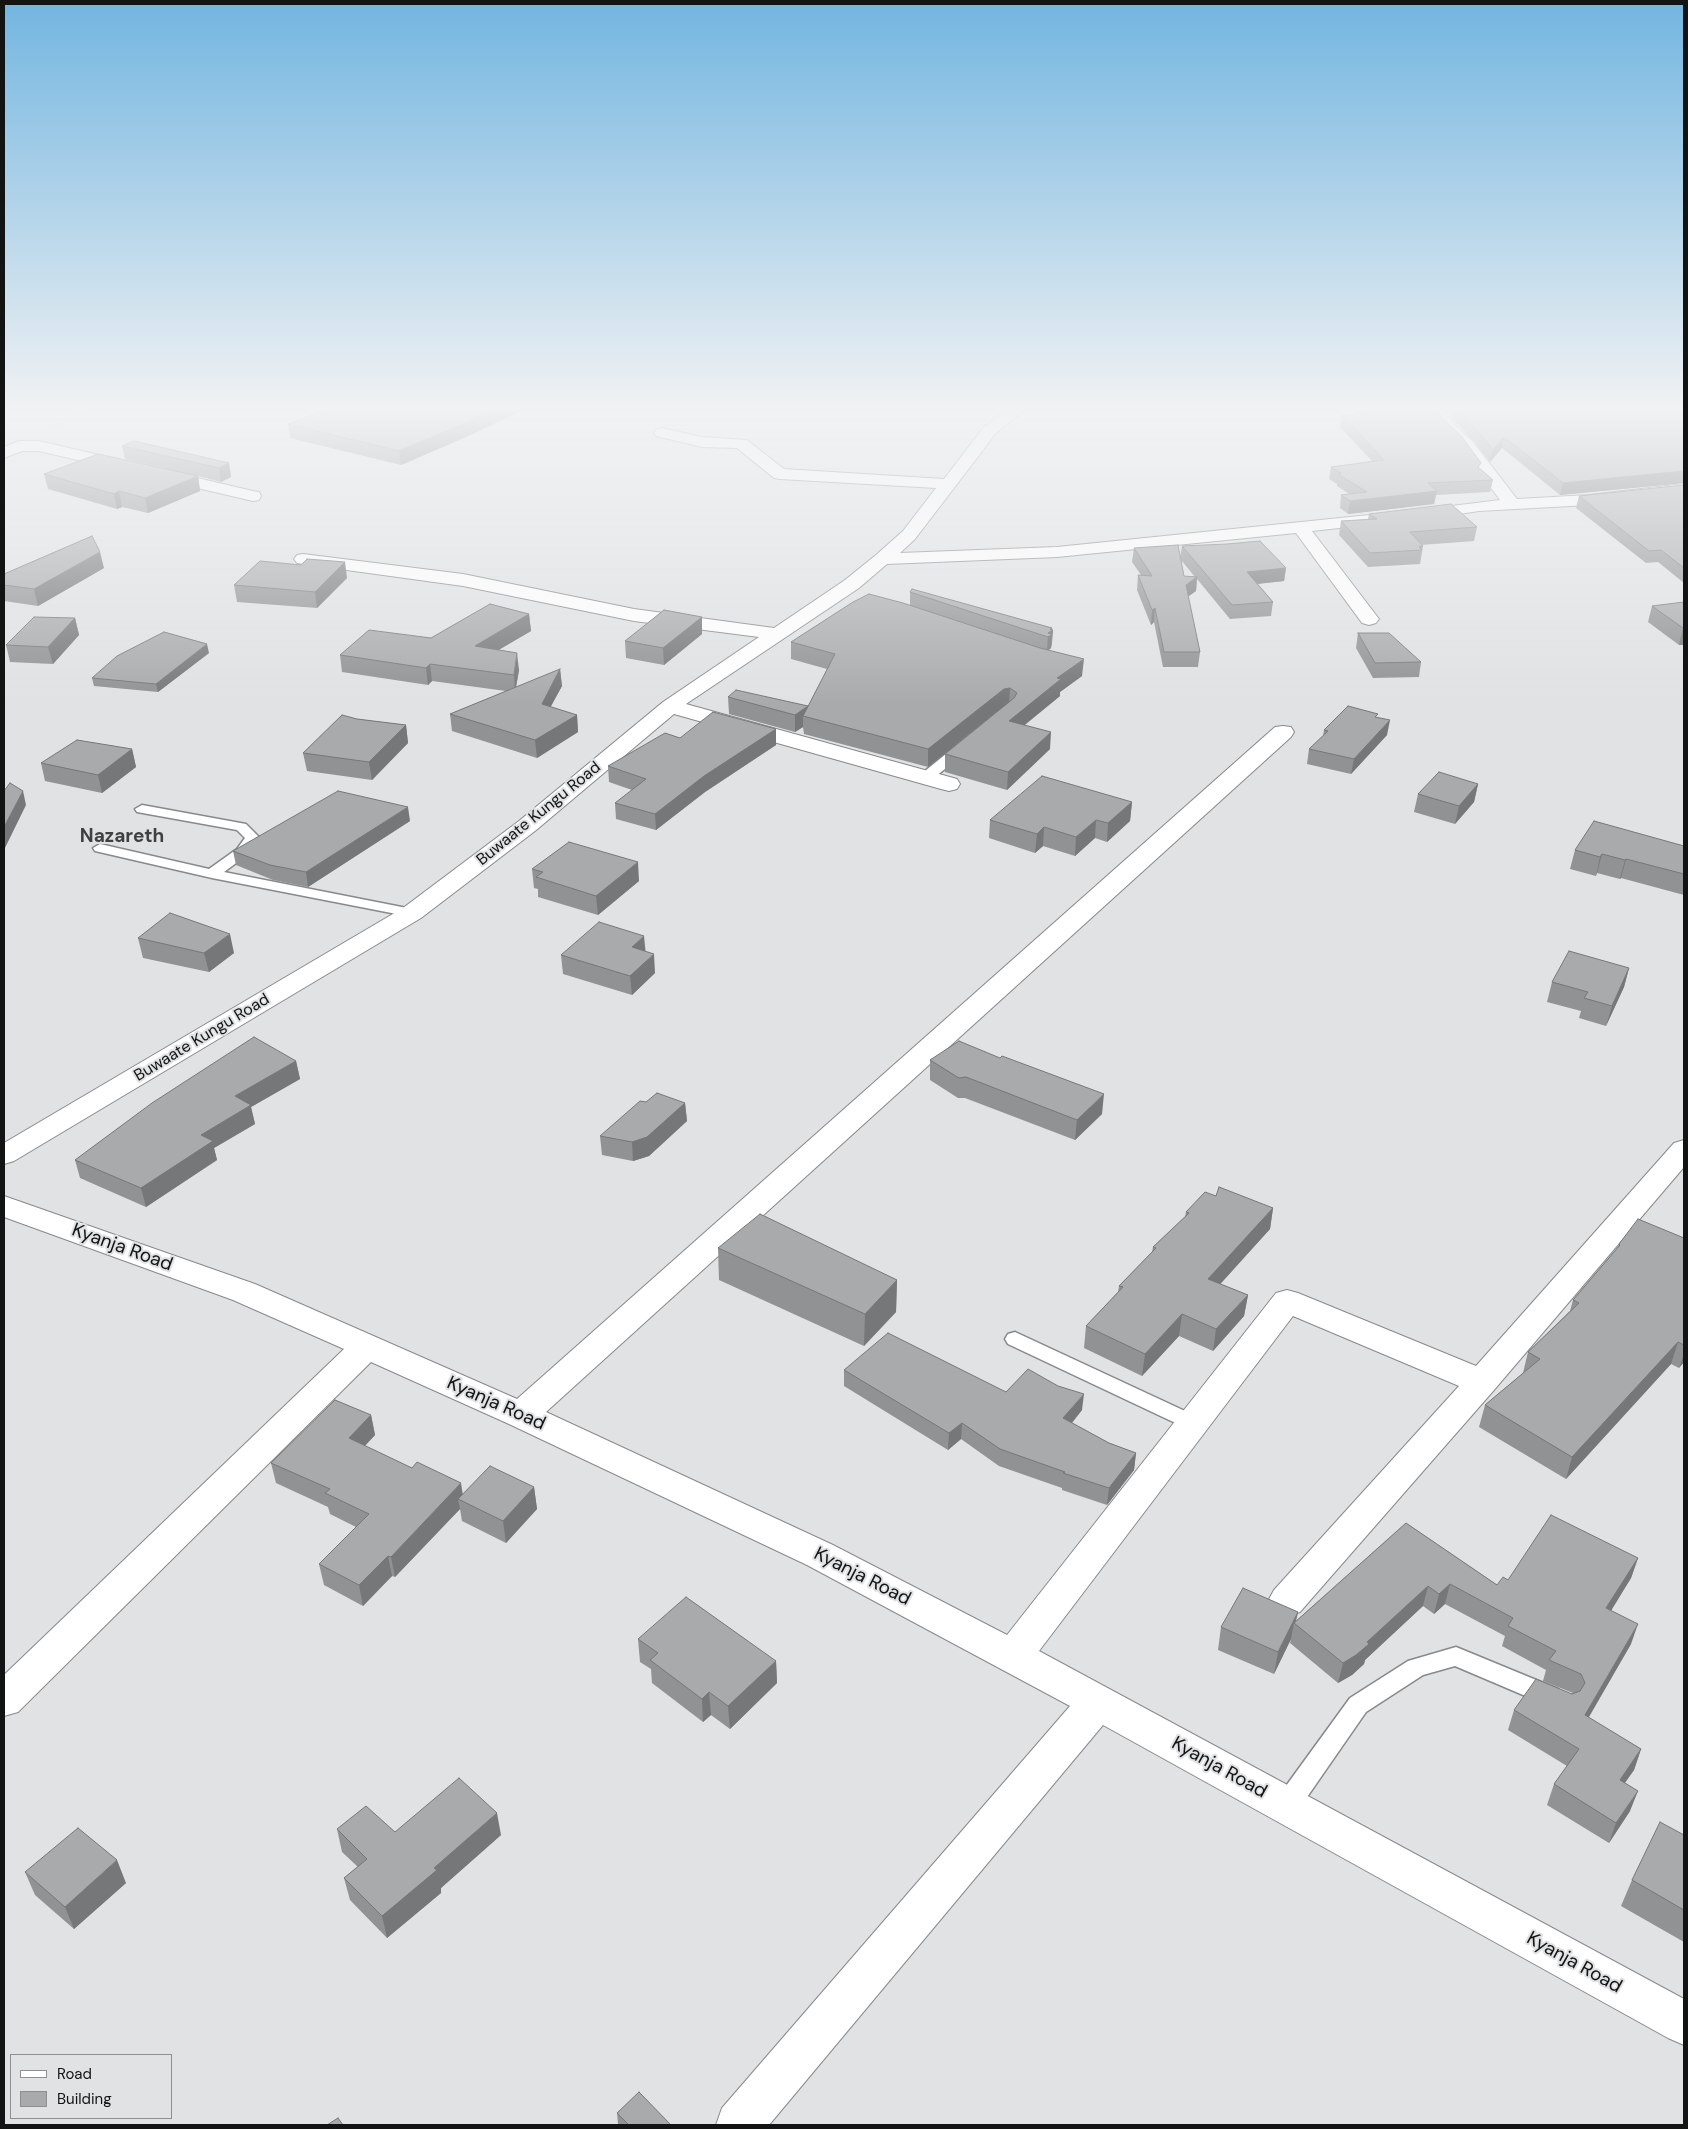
<!DOCTYPE html>
<style>
body{margin:0}
#map{position:relative;width:1688px;height:2129px;overflow:hidden;background:#e0e2e4;font-family:"DM Sans",sans-serif}
canvas{display:block}
.frame{position:absolute;inset:0;border:5px solid #121313;pointer-events:none}
.legend{position:absolute;left:10px;top:2054px;width:162px;height:65px;box-sizing:border-box;background:#e0e2e4;border:1px solid #8e8f90;margin:0;padding:6px 9px;list-style:none;font-size:15px;color:#121313}
.legend li{display:flex;align-items:center;gap:10px;height:25px}
.legend b{width:25px;border:1px solid #8e8f90}
</style>
<div id="map">
<canvas width="1688" height="2129"></canvas>
<div class="frame"></div>
<ul class="legend">
<li><b style="height:6px;background:#fff"></b>Road</li>
<li><b style="height:14px;background:#a8aaac"></b>Building</li>
</ul>
</div>
<script>
const c = document.querySelector('canvas').getContext('2d');
c.lineJoin = 'round';
const shape = rows => new Path2D(rows.map(r => 'M' + r).join(''));
function trace(path, color, width, dash) { c.strokeStyle = color; c.lineWidth = width; c.lineCap = dash ? 'butt' : 'round'; c.setLineDash(dash || []); c.stroke(path); }
function fillPath(path, color) { c.fillStyle = color; c.fill(path, 'evenodd'); }
function write(font, color, halo, rows, align = 'center') {
  c.font = font + ' "DM Sans",sans-serif'; c.lineWidth = 4; c.setLineDash([]); c.textBaseline = 'middle'; c.strokeStyle = halo; c.fillStyle = color; for (const [text, x, y, turn = 0] of rows) {
    c.save(); c.translate(x, y); c.rotate((+turn || 0) * Math.PI / 180); c.textAlign = isNaN(turn) ? turn : align; if (halo) c.strokeText(text, 0, 0); c.fillText(text, 0, 0); c.restore();
  }
}
const path = shape([
 [53,426,99,407]
]);
const service = shape([
 [962,744,967,745,968,748,967,751,930,781,920,781,918,778,920,775,957,745,962,744],
 [142,805,246,824,260,838,247,855,224,872,412,909,417,910,419,913,417,916,412,917,212,878,95,851,93,848,100,844,209,869,237,849,245,838,237,830,137,812,135,809,142,805],
 [1015,1332,1200,1418,1203,1423,1200,1428,1193,1430,1186,1428,1008,1344,1005,1339,1008,1334,1015,1332],
 [1456,1647,1558,1689,1562,1696,1558,1703,1550,1706,1542,1703,1455,1666,1423,1675,1366,1712,1296,1813,1287,1816,1278,1813,1275,1805,1278,1797,1350,1698,1408,1661,1456,1647]
]);
const minor = shape([
 [1012,407,1029,407,996,433,915,539,900,553,1057,547,1379,514,1385,515,1388,519,1385,523,1312,531,1379,619,1376,623,1369,625,1362,623,1296,533,1057,557,887,564,859,588,686,704,957,779,960,784,957,789,949,791,941,789,674,714,535,831,421,918,14,1161,4,1164,4,1143,403,908,519,821,663,702,759,637,634,621,463,586,303,564,297,563,294,559,297,555,303,554,463,574,634,609,774,628,845,580,876,555,903,531,936,488,780,479,774,478,737,448,702,447,656,436,654,433,656,430,662,428,702,437,747,440,784,469,944,479,984,427,1012,407],
 [1427,407,1442,407,1455,425,1473,442,1517,499,1589,495,1684,484,1684,494,1589,505,1479,511,1419,520,1413,519,1410,515,1413,511,1419,510,1500,500,1461,448,1443,431,1427,407],
 [19,441,39,441,253,491,259,492,261,496,259,500,253,501,39,451,22,451,4,458,4,447,19,441],
 [1283,726,1291,727,1294,732,1291,737,546,1412,833,1545,1007,1635,1276,1293,1287,1290,1298,1293,1476,1366,1674,1143,1684,1140,1684,1167,1494,1390,1300,1612,1287,1616,1274,1612,1268,1601,1274,1590,1459,1386,1293,1316,1039,1651,1684,1999,1684,2045,1668,2038,1103,1725,769,2125,716,2125,722,2108,1070,1706,807,1565,509,1424,371,1362,18,1712,4,1716,4,1675,344,1349,233,1300,4,1217,4,1196,255,1284,517,1399,1275,727,1283,726]
]);
const wall = shape([
 [325,407,529,407,466,437,401,465,290,438,288,424,330,408],
 [1445,407,1684,407,1684,483,1560,495,1502,448,1490,462,1474,441,1452,418,1453,415],
 [1357,411,1444,420,1480,469,1493,480,1490,492,1436,495,1434,504,1348,514,1340,508,1341,495,1349,494,1337,486,1337,484,1329,479,1331,467,1372,461,1340,427,1342,415,1356,414],
 [122,446,229,463,231,477,221,482,198,476,200,491,148,513,122,507,117,509,48,489,44,474,168,469,125,459],
 [1684,485,1684,583,1658,562,1646,563,1576,508,1579,496],
 [1369,514,1477,527,1474,541,1421,545,1423,546,1420,564,1368,567,1339,535,1341,521,1368,519],
 [1182,546,1286,568,1284,581,1258,584,1273,602,1271,616,1230,619,1197,579,1196,591,1188,596,1200,652,1198,667,1163,667,1154,622,1151,625,1137,590,1138,575,1141,575,1132,562,1134,548,1180,558],
 [1181,560,1195,577,1184,576],
 [104,568,38,606,4,601,4,585],
 [347,578,317,608,237,602,234,585],
 [910,592,1052,628,1051,629,1053,630,1052,644,1051,648,1049,650,1082,676,1060,692,1060,696,1025,725,1050,749,1007,790,945,772,945,754,1004,706,928,767,804,734,803,727,795,732,729,714,728,697,808,707,827,669,791,659,791,642,910,605],
 [1684,602,1684,645,1679,645,1648,622,1652,606],
 [529,614,531,631,499,650,519,670,516,687,560,669,562,686,550,707,577,715,578,732,537,758,452,731,450,714,506,691,432,681,428,685,342,672,340,655,431,638],
 [702,617,702,634,664,665,626,658,625,641],
 [75,618,79,635,53,664,10,662,6,645],
 [1358,633,1421,662,1419,677,1373,678,1356,648],
 [209,653,158,692,94,686,92,678],
 [1377,717,1387,735,1351,774,1307,764,1309,749,1323,736,1324,730],
 [357,719,406,725,408,743,372,780,307,771,303,753],
 [776,729,776,745,705,792,656,830,616,819,615,803,632,790,609,782,608,766,680,738],
 [132,749,136,767,102,793,45,781,41,763],
 [1478,784,1474,802,1455,824,1414,812,1418,794],
 [1132,802,1130,821,1107,842,1095,838,1075,856,1043,846,1035,853,989,838,990,820],
 [410,821,308,887,273,880,236,865,233,851],
 [1684,846,1684,895,1621,878,1620,879,1597,873,1596,876,1570,869,1575,850],
 [532,869,639,881,598,915,538,897,538,889,534,888],
 [138,938,234,953,209,972,143,958],
 [645,951,655,973,632,995,563,974,561,955],
 [1629,968,1624,987,1606,1026,1579,1018,1581,1011,1547,1002,1552,982],
 [1000,1058,1102,1114,1075,1140,965,1098,958,1098,930,1080,930,1060],
 [296,1061,300,1079,251,1107,255,1124,214,1148,217,1160,146,1207,80,1178,75,1160],
 [646,1102,685,1103,687,1121,649,1156,633,1161,602,1155,600,1136],
 [1216,1196,1273,1208,1270,1229,1220,1284,1248,1295,1244,1316,1213,1351,1179,1336,1142,1376,1084,1348,1086,1326,1118,1292,1119,1286,1152,1252,1153,1247,1185,1217,1186,1212],
 [1684,1238,1684,1362,1679,1368,1671,1364,1566,1479,1479,1427,1485,1405,1523,1373,1528,1352,1570,1311,1573,1300,1617,1248,1619,1244],
 [718,1248,897,1280,896,1312,864,1346,719,1280],
 [844,1370,1006,1392,1082,1410,1072,1423,1109,1443,1136,1453,1134,1470,1107,1505,1062,1490,1062,1488,999,1466,961,1439,948,1450,844,1386],
 [371,1415,375,1435,365,1446,463,1494,534,1487,537,1509,506,1543,462,1521,460,1509,395,1577,392,1576,363,1606,324,1585,319,1564,356,1527,330,1514,328,1507,276,1483,271,1463],
 [1406,1523,1497,1585,1508,1580,1638,1558,1631,1578,1611,1610,1631,1644,1588,1718,1641,1749,1634,1770,1625,1782,1630,1811,1609,1843,1547,1805,1554,1784,1567,1766,1508,1730,1514,1710,1573,1693,1543,1681,1546,1670,1502,1646,1505,1636,1445,1604,1434,1614,1423,1606,1365,1660,1364,1664,1352,1675,1338,1683,1290,1643,1291,1639,1274,1674,1218,1650,1221,1627,1298,1612,1296,1621],
 [638,1639,776,1661,777,1683,730,1729,711,1715,703,1722,652,1683,651,1669,640,1662],
 [337,1829,395,1832,501,1835,441,1888,441,1893,387,1938,350,1900,344,1878,358,1867,342,1852],
 [1684,1835,1684,1942,1621,1906,1632,1880],
 [25,1872,126,1883,74,1929,35,1895],
 [617,2113,671,2125,619,2125,618,2124]
]);
const shadedWall = shape([
 [499,407,529,407,466,437,401,465,399,451],
 [1504,437,1502,448,1490,462,1493,450],
 [229,463,231,477,221,482,219,468],
 [1684,471,1684,483,1560,495,1563,483],
 [198,476,200,491,148,513,145,498],
 [119,491,122,507,117,509,114,494],
 [1437,491,1434,504,1348,514,1350,501],
 [100,552,104,568,38,606,34,589],
 [345,562,347,578,317,608,315,592],
 [1286,568,1284,581,1245,585,1247,572],
 [1197,577,1196,591,1185,599,1186,585],
 [1155,608,1154,622,1151,625,1152,610],
 [529,614,531,631,477,662,475,646],
 [702,617,702,634,664,665,663,648],
 [75,618,79,635,53,664,48,647],
 [1052,628,1051,631,1053,630,1051,648,1047,651,1048,633],
 [1683,628,1684,628,1684,645,1679,645],
 [207,644,209,653,158,692,156,684],
 [517,653,519,670,515,693,514,675],
 [1084,659,1082,676,1060,692,1060,696,1008,738,1009,721,1057,678],
 [430,664,432,681,428,685,426,668],
 [560,669,562,686,543,721,542,704],
 [1010,688,1009,705,1003,707,928,767,928,749,1004,689],
 [808,706,808,717,803,716,803,727,795,732,795,715],
 [577,715,578,732,537,758,535,740],
 [1390,720,1387,735,1351,774,1354,759],
 [406,725,408,743,372,780,369,762],
 [776,729,776,745,705,792,656,830,655,814,704,776],
 [1051,732,1050,749,1007,790,1008,772],
 [132,749,136,767,102,793,98,775],
 [1478,784,1474,802,1455,824,1459,806],
 [23,791,26,805,4,850,4,827],
 [1132,802,1130,821,1107,842,1108,823],
 [408,807,410,821,308,887,306,872],
 [1096,820,1095,838,1075,856,1076,837],
 [1044,827,1043,846,1035,853,1037,834],
 [1602,854,1597,873,1596,876,1600,857],
 [1626,859,1621,878,1620,879,1625,860],
 [638,862,639,881,598,915,596,896],
 [230,934,234,953,209,972,204,953],
 [644,936,646,956,632,947],
 [654,954,655,973,632,995,630,976],
 [1629,968,1624,987,1606,1026,1612,1006],
 [296,1061,300,1079,251,1107,255,1124,214,1148,217,1160,146,1207,141,1188,235,1096],
 [1104,1094,1102,1114,1075,1140,1077,1120],
 [685,1103,687,1121,649,1156,633,1161,632,1142],
 [1273,1208,1270,1229,1205,1301,1208,1279],
 [897,1280,896,1312,864,1346,865,1314],
 [1248,1295,1244,1316,1213,1351,1216,1329],
 [1182,1314,1179,1336,1142,1376,1145,1354],
 [1678,1342,1671,1364,1566,1479,1572,1457],
 [1684,1354,1684,1362,1679,1368],
 [1084,1394,1082,1410,1062,1435,1063,1418],
 [371,1415,375,1435,353,1458,349,1438],
 [962,1423,961,1439,948,1450,949,1433],
 [1136,1453,1134,1470,1107,1505,1109,1488],
 [461,1483,464,1502,458,1499,460,1509,395,1577,391,1557],
 [534,1487,537,1509,506,1543,503,1521],
 [388,1556,392,1576,363,1606,359,1585],
 [1638,1558,1631,1578,1600,1629,1606,1608],
 [1450,1584,1445,1604,1434,1614,1439,1594],
 [1428,1586,1423,1606,1365,1660,1364,1664,1352,1675,1338,1683,1343,1663,1367,1642],
 [1298,1612,1295,1624,1294,1623,1291,1639,1274,1674,1278,1652],
 [1638,1624,1631,1644,1578,1736,1585,1715],
 [776,1661,777,1683,730,1729,728,1706],
 [709,1692,711,1715,703,1722,702,1699],
 [1641,1749,1634,1770,1613,1800,1620,1780],
 [1638,1791,1630,1811,1609,1843,1616,1823],
 [497,1813,501,1835,441,1888,441,1893,387,1938,382,1916,434,1868],
 [117,1860,126,1883,74,1929,65,1907]
]);
const building = shape([
 [333,407,499,407,465,423,399,451,288,424,333,407],
 [1435,407,1444,420,1462,437,1481,463,1478,467,1493,480,1428,483,1437,491,1350,501,1341,495,1367,492,1338,474,1341,473,1331,467,1384,460,1342,415,1360,414,1357,411,1435,407],
 [1454,407,1684,407,1684,471,1563,483,1504,437,1493,450,1477,430,1454,407],
 [134,441,229,463,219,468,122,446,134,441],
 [98,454,198,476,145,498,119,491,114,494,44,474,98,454],
 [1684,485,1684,568,1661,550,1649,551,1579,496,1684,485],
 [1451,504,1477,527,1410,532,1423,546,1419,547,1422,550,1370,553,1341,521,1377,519,1369,514,1451,504],
 [92,536,100,552,34,589,4,585,4,574,92,536],
 [1260,541,1286,568,1247,572,1273,602,1232,605,1182,546,1227,544,1260,541],
 [1178,545,1184,576,1197,577,1186,585,1200,652,1164,652,1155,608,1152,610,1138,575,1152,576,1134,548,1178,545],
 [307,559,345,562,315,592,234,585,260,561,301,565,307,559],
 [912,589,1052,628,1050,629,1053,630,1048,633,1052,634,1048,637,910,592,912,589],
 [869,594,903,603,1040,648,1084,659,1057,678,1061,679,1009,721,1051,732,1008,772,945,754,1014,698,1017,693,1010,688,1004,689,928,749,803,716,835,654,791,642,853,602,869,594],
 [1684,602,1684,628,1683,628,1652,606,1684,602],
 [490,604,529,614,475,646,517,653,514,675,430,664,426,668,340,655,369,630,431,638,490,604],
 [664,610,702,617,663,648,625,641,664,610],
 [34,617,75,618,48,647,6,645,34,617],
 [164,632,207,644,156,684,92,678,117,656,164,632],
 [1358,633,1389,633,1421,662,1375,663,1358,633],
 [560,669,542,704,577,715,535,740,450,714,560,669],
 [736,690,808,706,795,715,728,697,736,690],
 [1348,706,1378,714,1375,717,1390,720,1354,759,1309,749,1328,731,1324,730,1348,706],
 [713,712,776,729,704,776,655,814,615,803,646,779,608,766,665,733,680,738,713,712],
 [342,715,357,719,406,725,369,762,303,753,342,715],
 [77,740,132,749,98,775,41,763,77,740],
 [1439,772,1478,784,1459,806,1418,794,1439,772],
 [1042,776,1132,802,1108,823,1096,820,1076,837,1044,827,1037,834,990,820,1042,776],
 [10,783,23,791,4,827,4,791,10,783],
 [338,791,408,807,306,872,270,865,233,851,338,791],
 [1594,821,1684,846,1684,874,1626,859,1625,860,1602,854,1600,857,1575,850,1594,821],
 [569,842,638,862,596,896,536,877,543,872,532,869,569,842],
 [170,913,230,934,204,953,138,938,170,913],
 [599,922,644,936,632,947,654,954,630,976,561,955,599,922],
 [1569,951,1629,968,1612,1006,1584,998,1588,992,1552,982,1569,951],
 [254,1037,296,1061,235,1096,251,1105,201,1135,213,1141,141,1188,75,1160,152,1103,254,1037],
 [959,1041,1000,1058,1002,1056,1104,1094,1077,1120,966,1077,959,1078,930,1060,959,1041],
 [657,1093,685,1103,647,1137,632,1142,600,1136,640,1101,646,1102,657,1093],
 [1219,1187,1273,1208,1208,1279,1248,1295,1216,1329,1182,1314,1145,1354,1086,1326,1123,1287,1119,1286,1156,1248,1153,1247,1189,1213,1186,1212,1205,1192,1216,1196,1219,1187],
 [760,1214,897,1280,865,1314,718,1248,760,1214],
 [1638,1219,1684,1238,1684,1345,1678,1342,1572,1457,1485,1405,1540,1359,1528,1352,1579,1303,1573,1300,1620,1245,1619,1244,1638,1219],
 [888,1333,1006,1392,1028,1369,1058,1386,1084,1394,1063,1418,1109,1443,1136,1453,1109,1488,1063,1473,1065,1472,1000,1449,962,1423,949,1433,844,1370,888,1333],
 [335,1400,371,1415,349,1438,412,1468,417,1462,461,1483,391,1557,388,1556,359,1585,319,1564,369,1514,325,1493,330,1489,271,1463,335,1400],
 [490,1466,534,1487,503,1521,458,1499,490,1466],
 [1551,1515,1638,1558,1606,1608,1638,1624,1585,1715,1641,1749,1620,1780,1638,1791,1616,1823,1554,1784,1579,1749,1514,1710,1536,1679,1572,1694,1580,1691,1585,1683,1581,1674,1549,1660,1556,1651,1508,1626,1513,1618,1450,1584,1439,1594,1428,1586,1367,1642,1369,1644,1356,1655,1343,1663,1294,1623,1406,1523,1497,1585,1503,1577,1508,1580,1551,1515],
 [1243,1588,1298,1612,1278,1652,1221,1627,1243,1588],
 [686,1597,776,1661,728,1706,709,1692,702,1699,650,1660,658,1653,638,1639,686,1597],
 [459,1778,497,1813,434,1868,437,1870,382,1916,344,1878,367,1859,337,1829,366,1806,395,1832,459,1778],
 [1660,1822,1684,1835,1684,1910,1632,1880,1660,1822],
 [78,1828,117,1860,65,1907,25,1872,78,1828],
 [639,2092,671,2125,629,2125,617,2113,639,2092],
 [338,2118,343,2125,327,2125,338,2118]
]);
const streetNames = [
 ["Buwaate Kungu Road",539,814,-39],
 ["Buwaate Kungu Road",202,1038,-31]
];
const quarterNames = [
 ["Nazareth",122,837]
];
const nearStreetnames = [
 ["Kyanja Road",122,1248,20],
 ["Kyanja Road",496,1404,24],
 ["Kyanja Road",862,1577,27],
 ["Kyanja Road",1219,1768,29],
 ["Kyanja Road",1574,1963,29]
];
trace(service, '#87898b', 3);
trace(minor, '#87898b', 2);
trace(path, '#9d9ea0', 2, [0.5, 2.5]);
fillPath(service, '#fff');
fillPath(minor, '#fff');
fillPath(wall, '#909294');
fillPath(shadedWall, '#767778');
fillPath(building, '#a8aaac');
trace(building, '#767778', 1);
const sky = c.createLinearGradient(0, 0, 0, 705);
sky.addColorStop(0, '#72b5e0');
sky.addColorStop(0.58, '#f1f2f3');
sky.addColorStop(1, '#f1f2f300');
c.fillStyle = sky;
c.fillRect(0, 0, 1688, 705);
write('16px', '#121313', '#e0e2e4', streetNames);
write('bold 19px', '#3e4041', '#e0e2e4', quarterNames);
write('19px', '#121313', '#e0e2e4', nearStreetnames);
</script>
